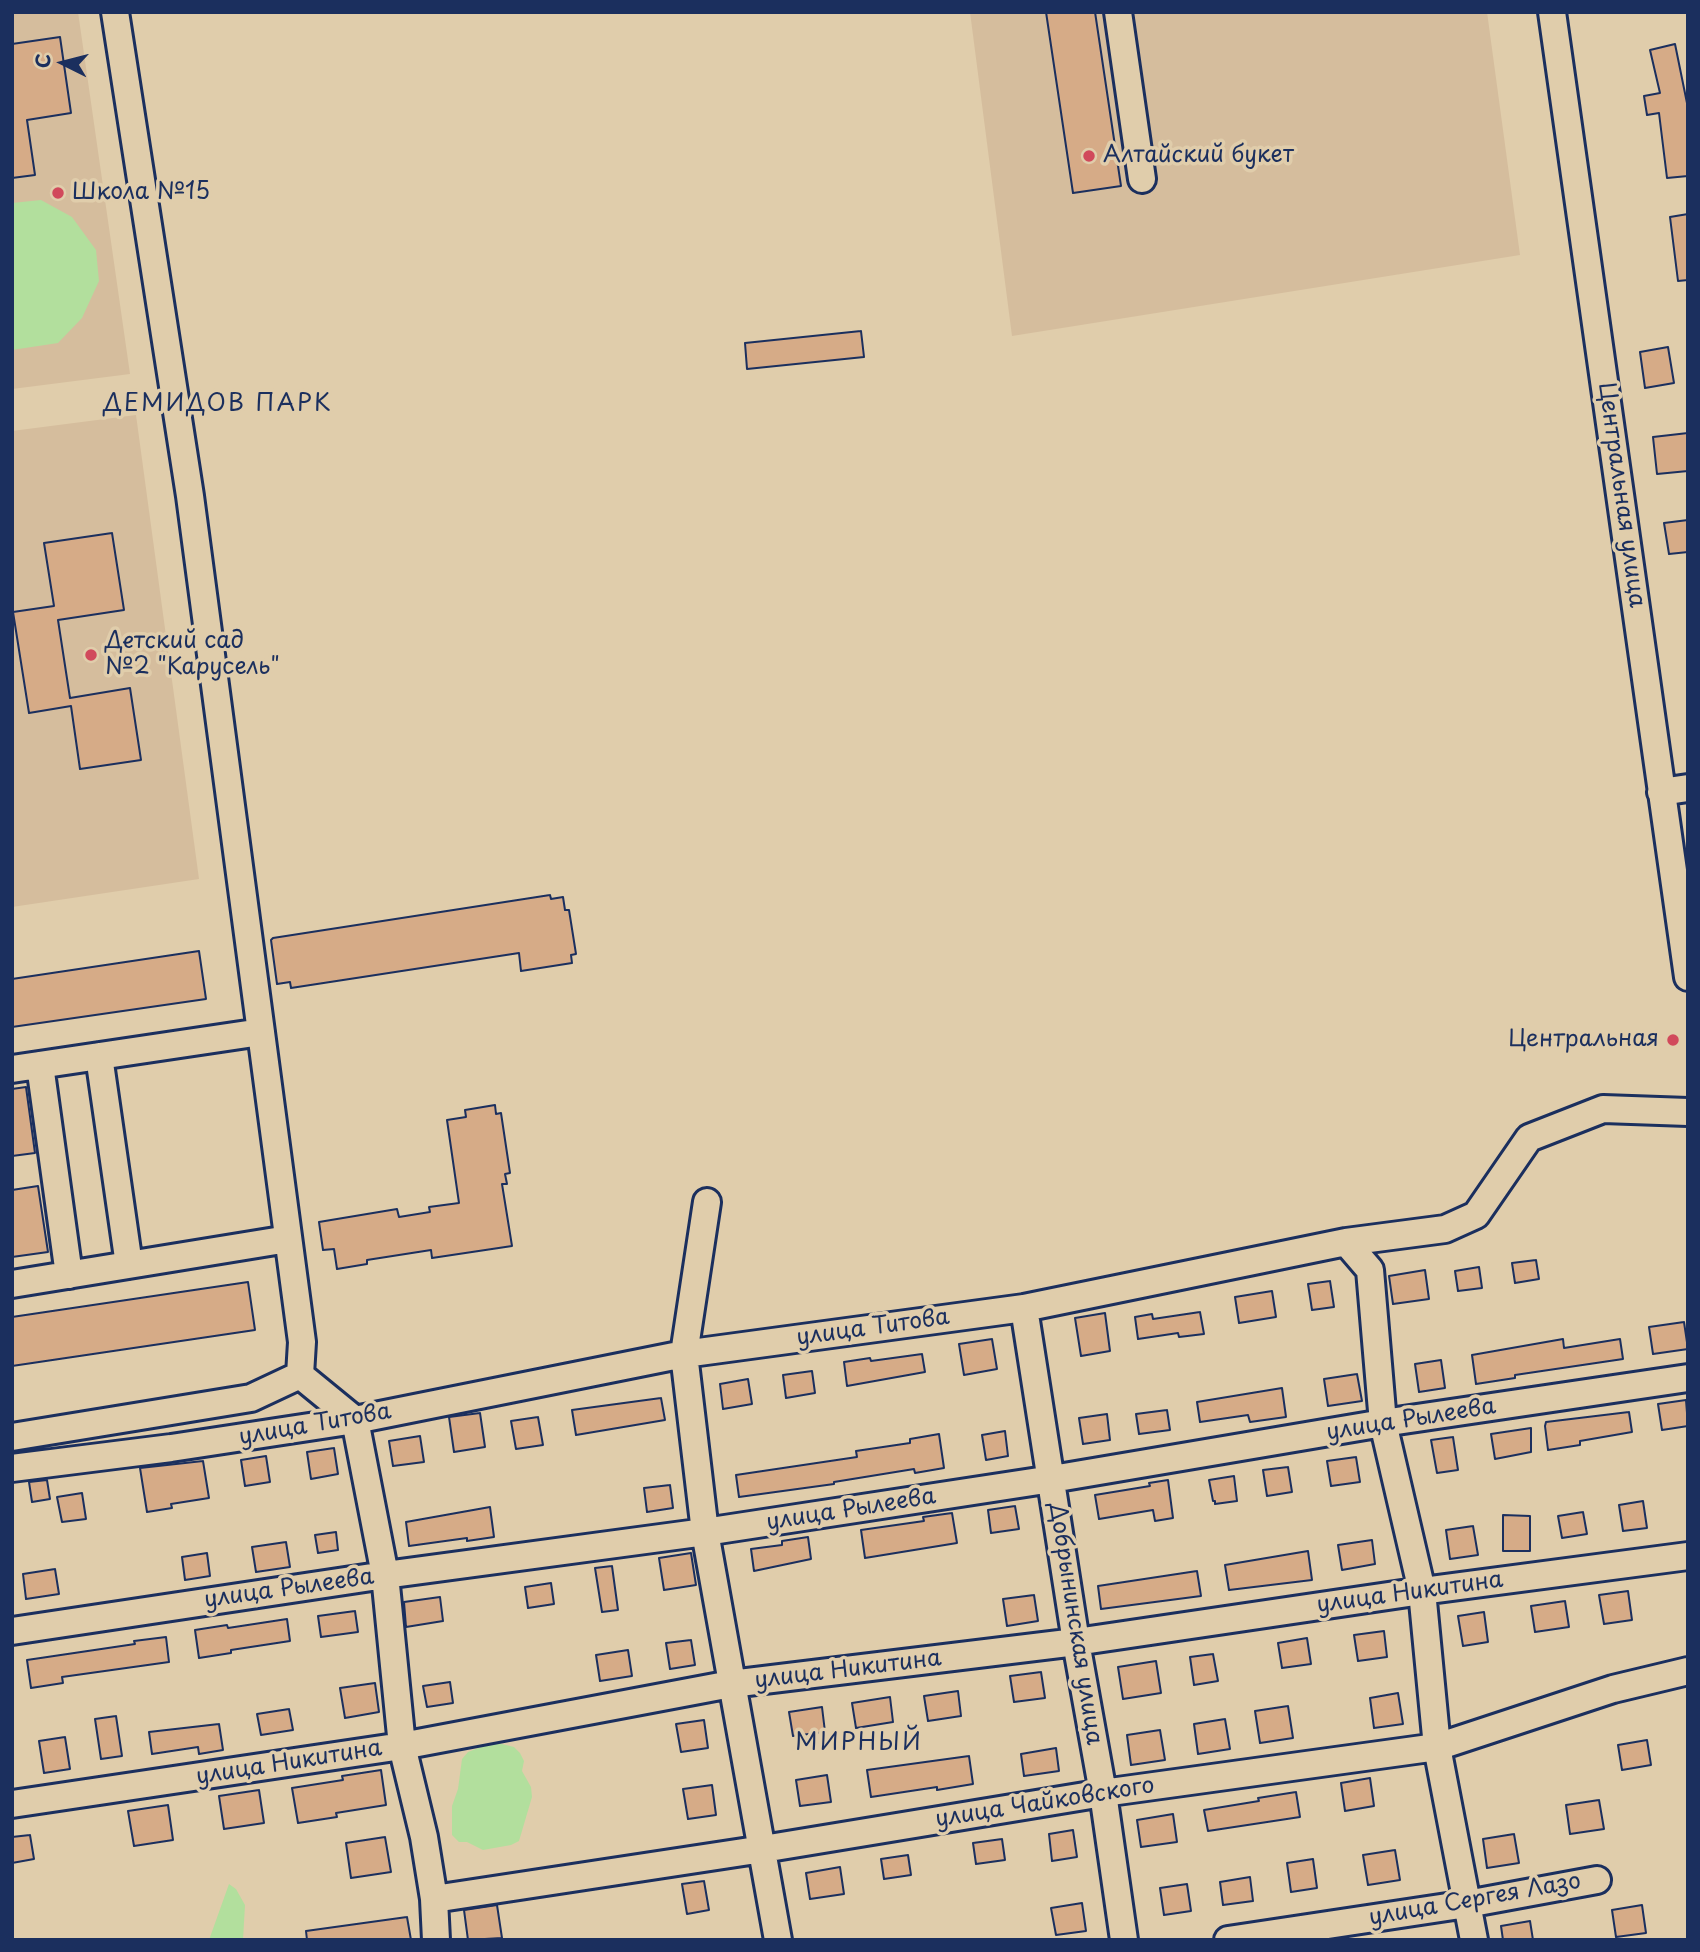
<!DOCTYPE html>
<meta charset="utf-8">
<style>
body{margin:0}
#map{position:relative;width:1700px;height:1952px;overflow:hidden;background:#e0cdab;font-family:"Playpen Sans",sans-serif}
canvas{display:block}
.frame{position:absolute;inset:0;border:14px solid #1b2f5e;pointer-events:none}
.north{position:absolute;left:28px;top:28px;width:70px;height:70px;-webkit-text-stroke:5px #e0cdab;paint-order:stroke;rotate:276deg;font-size:19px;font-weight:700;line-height:28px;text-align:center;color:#1b2f5e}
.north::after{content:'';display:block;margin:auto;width:24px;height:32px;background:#1b2f5e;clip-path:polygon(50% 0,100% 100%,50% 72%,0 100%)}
</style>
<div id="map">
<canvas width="1700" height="1952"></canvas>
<div class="frame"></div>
<div class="north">С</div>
</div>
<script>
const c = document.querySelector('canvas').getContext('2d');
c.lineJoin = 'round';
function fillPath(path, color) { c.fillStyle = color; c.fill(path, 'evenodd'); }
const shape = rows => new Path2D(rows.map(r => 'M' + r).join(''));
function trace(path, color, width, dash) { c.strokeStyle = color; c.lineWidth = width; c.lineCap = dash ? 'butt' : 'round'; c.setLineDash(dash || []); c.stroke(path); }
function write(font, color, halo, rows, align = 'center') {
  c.font = font + ' "Playpen Sans",sans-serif'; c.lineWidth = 7; c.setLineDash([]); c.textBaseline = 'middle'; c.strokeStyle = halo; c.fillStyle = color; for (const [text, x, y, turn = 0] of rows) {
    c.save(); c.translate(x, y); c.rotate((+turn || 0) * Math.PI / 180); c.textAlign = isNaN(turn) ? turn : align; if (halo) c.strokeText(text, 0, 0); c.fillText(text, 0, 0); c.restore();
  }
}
const built = shape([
 [12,12,78,12,130,374,12,389],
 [970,12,1487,12,1520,255,1012,336],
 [136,415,199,879,12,907,12,431]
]);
const green = shape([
 [41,200,72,217,96,250,99,281,82,318,58,343,12,350,12,203],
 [494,1742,514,1747,520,1753,524,1761,522,1771,531,1787,532,1797,519,1841,511,1845,483,1850,467,1842,459,1842,452,1835,452,1806,458,1789,462,1759,468,1752],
 [229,1884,236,1889,245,1905,243,1940,209,1940]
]);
const building = shape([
 [1046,12,1095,12,1121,186,1073,193,1046,12],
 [60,37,71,113,27,120,35,175,12,178,12,44,60,37],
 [1675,44,1688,108,1688,176,1667,178,1659,113,1647,115,1644,96,1660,93,1650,50,1675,44],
 [1688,214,1688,280,1678,281,1670,217,1688,214],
 [861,331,864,357,747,369,745,343,861,331],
 [1668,347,1674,383,1645,388,1640,352,1668,347],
 [1688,433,1688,471,1657,474,1653,437,1688,433],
 [1688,520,1688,552,1669,554,1664,523,1688,520],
 [112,533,124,610,58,620,70,698,130,688,141,760,80,769,71,706,29,713,13,612,54,606,44,543,112,533],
 [550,895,551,899,563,897,565,910,569,910,576,954,571,955,572,963,521,971,519,953,291,988,290,982,277,984,271,940,273,938,550,895],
 [199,951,206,999,12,1027,12,979,199,951],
 [26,1087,35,1153,12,1156,12,1089,26,1087],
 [495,1105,496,1114,501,1113,510,1173,505,1174,507,1184,502,1184,512,1246,432,1258,431,1250,367,1260,367,1264,337,1269,334,1249,323,1250,319,1222,397,1209,399,1217,430,1212,429,1207,459,1203,447,1120,466,1117,465,1110,495,1105],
 [38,1186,48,1252,12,1257,12,1190,38,1186],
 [1536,1260,1539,1279,1515,1283,1512,1263,1536,1260],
 [1479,1267,1482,1288,1458,1291,1455,1271,1479,1267],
 [1425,1270,1429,1299,1393,1304,1389,1276,1425,1270],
 [1330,1281,1334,1307,1312,1310,1308,1284,1330,1281],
 [248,1282,255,1330,12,1366,12,1317,248,1282],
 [1272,1291,1276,1317,1239,1323,1235,1297,1272,1291],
 [1200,1312,1204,1334,1179,1337,1178,1333,1138,1339,1135,1317,1152,1314,1153,1319,1200,1312],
 [1105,1313,1110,1351,1081,1356,1075,1318,1105,1313],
 [1684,1322,1688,1349,1653,1354,1649,1327,1684,1322],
 [992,1339,997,1369,964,1375,959,1344,992,1339],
 [1563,1339,1564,1348,1620,1339,1623,1359,1515,1375,1515,1378,1476,1384,1472,1355,1563,1339],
 [922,1354,925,1372,847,1386,844,1362,870,1358,871,1361,922,1354],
 [1441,1360,1445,1388,1419,1392,1415,1364,1441,1360],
 [812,1371,815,1393,786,1398,783,1375,812,1371],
 [1357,1374,1362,1401,1328,1406,1324,1379,1357,1374],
 [748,1379,752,1404,723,1409,720,1384,748,1379],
 [1282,1388,1286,1417,1250,1422,1248,1415,1200,1422,1197,1402,1282,1388],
 [661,1398,665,1420,576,1435,572,1410,661,1398],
 [1686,1400,1688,1426,1662,1430,1658,1404,1686,1400],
 [1167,1410,1170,1430,1139,1434,1136,1414,1167,1410],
 [1629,1412,1632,1432,1580,1441,1580,1445,1548,1450,1545,1426,1546,1422,1629,1412],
 [480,1413,485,1447,454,1452,449,1417,480,1413],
 [1107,1414,1110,1440,1083,1444,1079,1418,1107,1414],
 [538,1417,543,1445,516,1449,511,1421,538,1417],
 [1531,1428,1531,1452,1495,1459,1491,1434,1531,1428],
 [1005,1431,1008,1456,986,1460,982,1435,1005,1431],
 [939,1434,944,1468,915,1473,914,1469,834,1482,834,1484,739,1497,736,1475,857,1457,856,1451,910,1443,910,1439,939,1434],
 [420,1436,424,1462,393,1466,389,1441,420,1436],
 [1453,1437,1458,1470,1437,1473,1431,1440,1453,1437],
 [334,1448,338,1474,311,1479,307,1452,334,1448],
 [266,1456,270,1482,245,1486,241,1460,266,1456],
 [1356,1457,1360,1482,1331,1486,1327,1461,1356,1457],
 [203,1461,209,1498,171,1504,172,1508,147,1512,140,1468,203,1461],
 [1288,1467,1292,1492,1267,1496,1263,1470,1288,1467],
 [1234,1476,1237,1501,1215,1504,1215,1501,1213,1501,1209,1480,1234,1476],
 [47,1480,50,1499,32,1502,29,1482,47,1480],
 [1168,1480,1173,1518,1155,1521,1153,1510,1099,1519,1095,1495,1150,1486,1149,1483,1168,1480],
 [670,1485,673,1508,647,1512,644,1488,670,1485],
 [82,1493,86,1519,62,1522,57,1497,82,1493],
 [1643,1501,1647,1528,1623,1531,1619,1505,1643,1501],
 [1015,1506,1019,1529,991,1533,988,1510,1015,1506],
 [490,1507,494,1537,467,1541,467,1538,409,1546,406,1522,490,1507],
 [1583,1512,1587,1534,1562,1538,1558,1516,1583,1512],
 [952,1513,957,1543,865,1558,861,1530,924,1521,923,1517,952,1513],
 [1503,1515,1530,1516,1530,1551,1503,1551,1503,1515],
 [1473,1526,1478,1555,1450,1559,1446,1530,1473,1526],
 [336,1532,338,1550,318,1553,315,1535,336,1532],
 [808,1537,811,1559,754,1571,751,1549,782,1545,782,1541,808,1537],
 [1372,1540,1375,1564,1342,1570,1338,1545,1372,1540],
 [286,1542,290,1567,256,1572,252,1547,286,1542],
 [1308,1551,1312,1580,1229,1590,1225,1565,1308,1551],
 [207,1553,210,1576,185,1580,182,1557,207,1553],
 [691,1553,696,1585,664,1590,659,1558,691,1553],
 [612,1566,618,1610,602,1612,595,1568,612,1566],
 [55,1569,59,1594,26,1599,23,1574,55,1569],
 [1197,1571,1201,1596,1101,1609,1098,1586,1197,1571],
 [551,1583,554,1604,528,1608,525,1587,551,1583],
 [1628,1591,1632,1620,1604,1624,1599,1595,1628,1591],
 [1034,1595,1038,1621,1007,1626,1003,1599,1034,1595],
 [440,1597,443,1621,406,1627,404,1602,440,1597],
 [1565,1601,1569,1627,1535,1632,1531,1606,1565,1601],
 [355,1611,358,1632,321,1637,318,1616,355,1611],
 [1484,1612,1488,1642,1463,1646,1458,1616,1484,1612],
 [287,1619,290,1641,231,1650,231,1653,199,1658,195,1630,227,1625,228,1628,287,1619],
 [1384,1631,1387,1657,1358,1661,1354,1635,1384,1631],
 [166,1637,169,1662,62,1677,63,1683,31,1688,27,1660,135,1644,134,1641,166,1637],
 [1307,1638,1311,1664,1282,1668,1278,1643,1307,1638],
 [691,1640,695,1665,670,1669,666,1643,691,1640],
 [628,1650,632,1676,600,1681,596,1655,628,1650],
 [1213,1654,1218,1681,1194,1685,1190,1657,1213,1654],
 [1156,1661,1161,1693,1123,1699,1118,1667,1156,1661],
 [1041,1672,1045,1698,1014,1702,1010,1676,1041,1672],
 [450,1682,453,1703,427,1707,423,1686,450,1682],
 [375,1683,379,1712,345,1718,340,1688,375,1683],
 [958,1691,961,1716,928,1721,924,1696,958,1691],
 [1398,1693,1403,1724,1374,1728,1370,1698,1398,1693],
 [890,1697,893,1722,856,1728,852,1703,890,1697],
 [1288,1706,1293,1738,1260,1743,1255,1711,1288,1706],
 [822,1707,825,1732,793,1736,789,1712,822,1707],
 [289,1709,293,1730,261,1735,257,1714,289,1709],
 [116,1716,122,1756,101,1759,95,1719,116,1716],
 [1225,1719,1230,1749,1198,1754,1194,1724,1225,1719],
 [704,1720,708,1748,681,1752,676,1724,704,1720],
 [219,1724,223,1750,199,1754,198,1747,152,1754,149,1732,219,1724],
 [1160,1730,1165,1760,1131,1765,1127,1735,1160,1730],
 [65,1737,70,1769,44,1773,39,1741,65,1737],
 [1647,1740,1651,1765,1622,1770,1618,1745,1647,1740],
 [1056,1748,1059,1771,1024,1776,1021,1754,1056,1748],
 [969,1756,973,1784,937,1790,937,1787,871,1797,867,1770,969,1756],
 [381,1770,386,1805,336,1813,337,1817,298,1823,292,1788,343,1780,342,1776,381,1770],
 [827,1775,831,1802,800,1806,796,1780,827,1775],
 [1370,1778,1374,1806,1345,1811,1341,1783,1370,1778],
 [712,1785,716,1815,688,1819,683,1789,712,1785],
 [259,1790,264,1823,224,1829,219,1796,259,1790],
 [1296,1792,1300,1817,1208,1831,1204,1810,1259,1801,1258,1798,1296,1792],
 [1599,1800,1604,1829,1570,1834,1566,1805,1599,1800],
 [168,1805,173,1840,134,1846,128,1811,168,1805],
 [1173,1814,1177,1842,1141,1847,1137,1820,1173,1814],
 [1073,1830,1077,1857,1052,1861,1049,1834,1073,1830],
 [1514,1834,1519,1863,1487,1868,1483,1839,1514,1834],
 [30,1835,34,1859,12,1863,12,1837,30,1835],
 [385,1837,391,1872,351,1878,346,1843,385,1837],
 [1002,1839,1005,1860,976,1864,973,1843,1002,1839],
 [1395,1850,1400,1880,1368,1885,1363,1855,1395,1850],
 [908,1855,911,1875,884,1879,881,1859,908,1855],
 [1313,1859,1317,1888,1291,1892,1287,1863,1313,1859],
 [840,1867,844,1894,810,1899,806,1873,840,1867],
 [1250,1877,1253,1901,1223,1905,1220,1882,1250,1877],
 [704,1881,709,1910,687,1914,682,1884,704,1881],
 [1187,1884,1191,1911,1164,1915,1160,1888,1187,1884],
 [1082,1903,1086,1931,1056,1935,1051,1908,1082,1903],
 [497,1905,502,1938,468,1940,464,1910,497,1905],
 [1642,1905,1646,1933,1616,1937,1612,1910,1642,1905],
 [407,1917,411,1940,307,1940,306,1931,407,1917],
 [1530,1921,1533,1940,1503,1940,1501,1926,1530,1921]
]);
const minor = shape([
 [115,12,190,496,302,1342,300,1375],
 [1118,12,1142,179],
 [1552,12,1688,977],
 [1661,792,1688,788],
 [99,1056,129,1265],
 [40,1065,69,1275],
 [12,1069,261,1032],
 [707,1202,684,1354,705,1532,778,1940],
 [1346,1242,1370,1270,1383,1423,1422,1591,1437,1747,1474,1940],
 [12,1284,288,1239],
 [1024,1308,1076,1642,1103,1793,1124,1940],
 [300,1375,355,1420,385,1575,402,1746,424,1837,434,1899],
 [12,1437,251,1398,300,1375],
 [12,1468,171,1448,355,1420,684,1354,1024,1308,1346,1242,1445,1229,1476,1215,1529,1138,1603,1109,1688,1112],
 [12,1631,385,1575,705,1532,1052,1479,1383,1423,1688,1378],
 [12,1804,402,1746,731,1684,1076,1642,1422,1591,1688,1556],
 [436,1940,434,1899,763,1849,1103,1793,1437,1747,1613,1689,1688,1671],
 [1228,1940,1467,1904,1597,1880]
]);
const markers = [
 [1089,156,7,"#d1495b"],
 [58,193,7,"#d1495b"],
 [91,655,7,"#d1495b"],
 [1673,1040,7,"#d1495b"]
];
const poiNames = [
 ["Алтайский букет",1103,156],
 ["Школа №15",72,193],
 ["Детский сад",105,642],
 ["№2 \"Карусель\"",105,668],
 ["Центральная",1659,1040,"right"]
];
const streetNames = [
 ["Центральная улица",1621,495,82],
 ["улица Титова",873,1328,-8],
 ["улица Рылеева",1411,1420,-9],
 ["улица Титова",315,1425,-10],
 ["улица Рылеева",851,1510,-9],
 ["улица Рылеева",289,1589,-8],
 ["улица Никитина",1410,1593,-8],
 ["Добрынинская улица",1075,1624,81],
 ["улица Никитина",848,1670,-7],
 ["улица Никитина",289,1763,-9],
 ["улица Чайковского",1045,1803,-9],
 ["улица Сергея Лазо",1475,1900,-10]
];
const neighbourhoodNames = [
 ["ДЕМИДОВ ПАРК",218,404],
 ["МИРНЫЙ",859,1743]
];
fillPath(built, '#d5bd9d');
fillPath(green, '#b2df9d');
fillPath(building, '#d6ab87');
trace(building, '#1b2f5e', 2);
trace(minor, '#1b2f5e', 32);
trace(minor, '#e0cdab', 26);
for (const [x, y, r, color] of markers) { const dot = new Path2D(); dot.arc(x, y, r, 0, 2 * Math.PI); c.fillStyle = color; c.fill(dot); trace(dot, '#e0cdab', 2.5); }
write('23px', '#1b2f5e', '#e0cdab', poiNames, 'left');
write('23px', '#1b2f5e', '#e0cdab', streetNames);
c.letterSpacing = '2px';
write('24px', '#1b2f5e', '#e0cdab', neighbourhoodNames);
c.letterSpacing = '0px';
</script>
